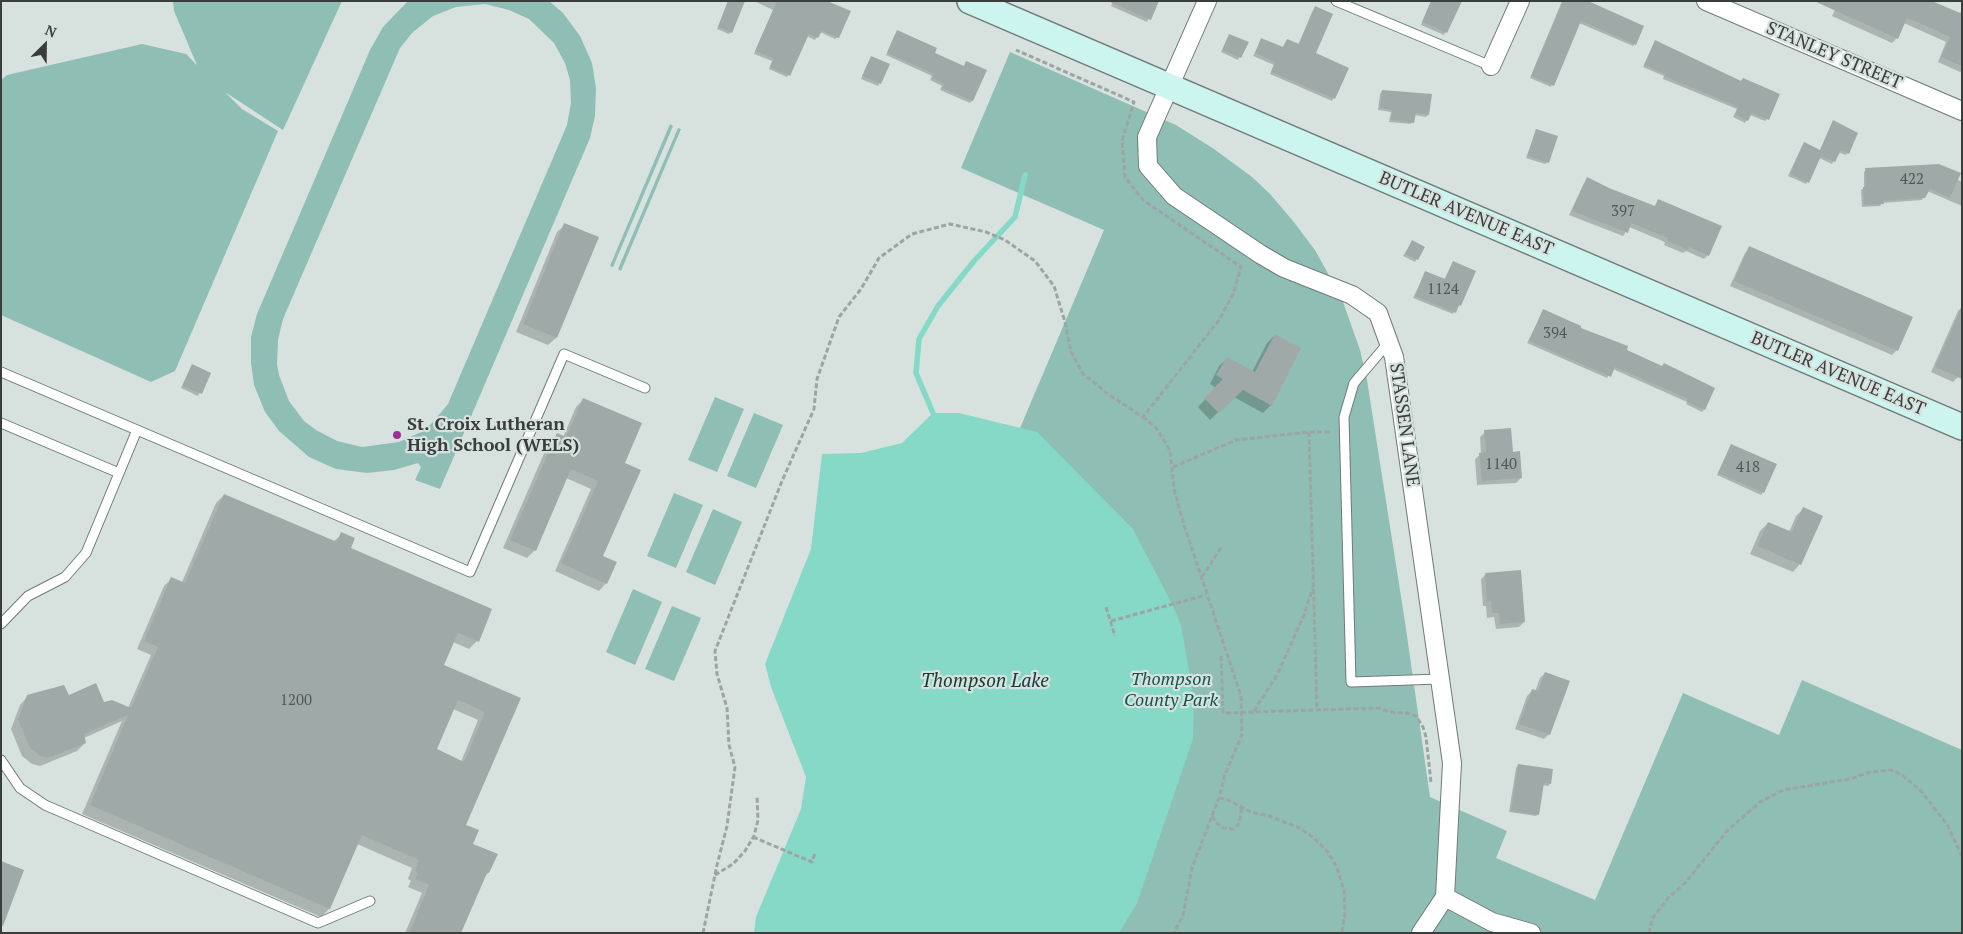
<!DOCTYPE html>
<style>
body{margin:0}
#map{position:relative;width:1963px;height:934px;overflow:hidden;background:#d7e2df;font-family:"PT Serif",serif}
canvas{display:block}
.frame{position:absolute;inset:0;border:2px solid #393d3c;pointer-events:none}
.north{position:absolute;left:20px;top:20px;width:50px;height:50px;-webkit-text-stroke:4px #d7e2df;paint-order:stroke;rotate:23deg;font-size:14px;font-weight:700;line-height:20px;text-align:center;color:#393d3c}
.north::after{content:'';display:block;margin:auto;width:18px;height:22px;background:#393d3c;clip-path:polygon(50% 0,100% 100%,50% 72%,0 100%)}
</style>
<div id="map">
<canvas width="1963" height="934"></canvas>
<div class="frame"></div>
<div class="north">N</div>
</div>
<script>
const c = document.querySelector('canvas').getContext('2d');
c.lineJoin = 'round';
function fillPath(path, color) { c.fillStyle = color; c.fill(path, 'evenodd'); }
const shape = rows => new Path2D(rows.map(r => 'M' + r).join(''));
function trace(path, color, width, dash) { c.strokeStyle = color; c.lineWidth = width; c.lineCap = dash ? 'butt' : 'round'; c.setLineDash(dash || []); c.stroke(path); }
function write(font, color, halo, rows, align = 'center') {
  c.font = font + ' "PT Serif",serif'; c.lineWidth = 4.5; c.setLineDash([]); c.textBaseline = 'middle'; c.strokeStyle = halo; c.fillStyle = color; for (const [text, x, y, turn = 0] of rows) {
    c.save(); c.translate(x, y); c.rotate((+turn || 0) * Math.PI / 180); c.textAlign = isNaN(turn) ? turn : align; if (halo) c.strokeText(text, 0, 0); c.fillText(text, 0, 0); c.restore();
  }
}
const green = shape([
 [173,1,342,1,283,130,225,92,242,109,278,131,175,371,151,382,1,315,1,80,7,75,142,44,186,54,197,65,174,11],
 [408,1,549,1,563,13,580,36,592,63,596,88,595,116,590,138,440,489,415,480,421,467,418,463,394,470,367,473,336,469,309,457,279,431,265,412,254,385,251,363,251,337,257,314,370,50,383,27],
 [485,4,509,10,529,19,554,43,565,63,570,80,571,103,567,125,448,404,431,424,421,432,399,442,362,447,337,441,316,430,304,421,289,401,279,375,277,364,278,340,283,319,400,48,412,33,433,16,456,7],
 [1010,52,1176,125,1214,149,1252,177,1270,194,1293,221,1315,250,1342,299,1360,350,1367,380,1405,622,1430,797,1507,831,1496,858,1595,900,1683,693,1779,735,1802,680,1962,750,1962,933,806,933,1104,230,961,168],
 [670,124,673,126,613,267,610,266],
 [678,128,681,129,621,271,618,269],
 [715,397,744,409,717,472,688,460],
 [754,413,783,425,756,488,727,476],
 [674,493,703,505,676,568,647,556],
 [713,509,742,522,715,585,686,572],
 [633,589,662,602,635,665,606,652],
 [672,606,701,618,674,681,645,669]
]);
const water = shape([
 [933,413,959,413,1037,432,1133,529,1172,604,1181,625,1194,700,1193,739,1137,903,1119,933,754,933,756,917,801,809,806,777,771,687,765,664,811,549,822,454,861,453,902,443]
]);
const shadow = shape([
 [728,1,731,32,729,34,717,29],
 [754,1,824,1,838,37,835,39,820,32,815,40,807,36,787,77,769,69,772,61,754,54,773,10],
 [1113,1,1158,1,1147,22,1111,6],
 [1431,1,1460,1,1444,35,1421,25],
 [1562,1,1584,1,1635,44,1633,46,1579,23,1551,87,1530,78],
 [1839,1,1962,15,1962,71,1960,72,1938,62,1946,42,1904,23,1897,38,1892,43,1832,16],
 [1313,10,1314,54,1347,68,1332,101,1270,74,1274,65,1253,56,1262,39,1282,48,1287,40,1298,45],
 [895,34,963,67,967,62,986,71,972,101,970,103,940,90,942,86,930,80,932,76,886,55],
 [1230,35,1247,43,1238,60,1221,52],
 [1655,42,1740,82,1743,79,1767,119,1765,121,1750,115,1745,123,1733,117,1737,109,1663,79,1664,76,1643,67],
 [871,57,880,83,878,86,861,79],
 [1382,91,1428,115,1426,117,1414,115,1411,124,1389,122,1391,112,1378,110,1380,94],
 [1833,122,1848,153,1845,155,1838,152,1832,164,1819,158,1806,184,1788,176,1802,146,1804,144,1820,151],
 [1537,131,1548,162,1545,164,1526,158],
 [1866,170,1956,179,1962,182,1962,206,1927,191,1922,200,1882,203,1880,206,1862,207,1861,190,1864,188,1864,172],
 [1588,179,1608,189,1654,207,1659,200,1708,255,1704,259,1686,251,1683,253,1664,245,1665,242,1629,227,1623,236,1569,215,1584,183],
 [565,225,597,238,556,338,548,345,516,332,557,232],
 [1412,242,1423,248,1415,262,1403,256],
 [1750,248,1897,350,1892,355,1730,286,1745,253],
 [1453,262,1460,305,1457,307,1453,314,1413,298,1425,273,1444,280],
 [1962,307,1958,377,1953,382,1931,372,1958,311],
 [1543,311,1625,351,1704,410,1702,412,1686,404,1687,402,1613,369,1607,378,1527,343],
 [1275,335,1300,349,1271,405,1263,413,1234,397,1210,420,1198,407,1216,388,1210,384,1219,366,1227,359,1252,372,1267,343],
 [192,366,210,373,198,396,181,388],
 [584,399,623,463,602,556,606,583,599,591,555,571,591,489,566,478,535,550,527,558,503,548,549,442,557,435,563,437,576,407],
 [1485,432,1512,453,1521,478,1516,483,1477,485,1475,459,1481,454,1480,437],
 [1731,445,1763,492,1761,495,1717,475],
 [224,495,333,542,342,534,349,549,477,641,469,649,453,642,442,666,519,699,464,825,472,844,488,873,484,877,460,933,405,933,422,893,408,887,411,881,408,879,412,868,357,844,329,909,321,917,82,814,122,721,84,738,85,743,77,751,40,766,32,764,22,756,11,729,20,705,28,696,68,696,128,708,151,655,137,649,164,586,172,578,182,582,216,503],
 [453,709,478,720,461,762,435,750],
 [1803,509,1800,564,1793,572,1750,554,1760,531,1768,523,1789,532,1796,516],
 [1486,574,1524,622,1519,627,1496,629,1494,617,1487,618,1486,606,1483,606,1481,579],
 [1545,673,1549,734,1544,739,1515,729,1527,696,1532,691,1535,692,1540,678],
 [1518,765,1550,784,1548,786,1542,785,1538,814,1536,816,1509,812,1516,768]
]);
const stream = shape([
 [933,413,916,373,919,339,938,306,974,261,1015,217,1025,175]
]);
const building = shape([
 [728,1,745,1,732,33,718,27],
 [777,1,827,1,851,11,839,38,822,31,818,38,809,34,790,76,770,67,774,59,755,51],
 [1108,1,1159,1,1151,20],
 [1431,1,1462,1,1447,33,1422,22],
 [1563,1,1588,1,1644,26,1636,45,1581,21,1554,86,1531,76],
 [1814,1,1932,1,1960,13,1962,11,1962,66,1941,57,1950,37,1924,25,1907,18,1898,39],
 [1315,6,1333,14,1316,53,1349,68,1335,99,1271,72,1275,62,1255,53,1261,38,1283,47,1287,39,1299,44],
 [897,30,937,48,935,53,964,66,966,61,987,70,973,101,942,88,944,84,932,78,934,74,887,53],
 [1229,34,1249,42,1241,58,1222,50],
 [1655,40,1741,81,1743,78,1780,94,1769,120,1752,113,1748,121,1735,115,1738,107,1664,76,1665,74,1644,65],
 [871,56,890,64,881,84,862,76],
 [1382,90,1432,94,1429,115,1416,113,1414,123,1391,120,1392,110,1380,108],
 [1833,120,1858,133,1849,154,1841,150,1835,162,1821,156,1809,183,1790,174,1804,142,1820,150],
 [1536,129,1558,136,1549,163,1527,156],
 [1939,164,1961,173,1950,198,1930,189,1925,198,1883,201,1884,204,1864,205,1863,187,1866,187,1865,168],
 [1587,177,1609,188,1655,206,1658,199,1722,226,1709,256,1689,247,1688,250,1667,241,1668,238,1631,223,1628,233,1572,211],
 [564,223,599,237,557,338,523,324],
 [1412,240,1425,247,1418,260,1405,254],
 [1749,246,1913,317,1898,351,1734,281],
 [1453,261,1476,271,1461,306,1459,305,1456,313,1415,296,1425,271,1445,279],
 [1962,306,1962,379,1935,367],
 [1543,309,1581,326,1581,328,1628,346,1627,350,1662,366,1664,363,1715,388,1705,410,1687,402,1688,399,1615,367,1611,377,1529,341],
 [1275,334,1301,348,1272,406,1243,390,1219,413,1204,398,1223,379,1216,375,1227,357,1255,372],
 [192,364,211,373,202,394,182,386],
 [583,398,642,423,625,463,641,470,603,556,617,562,607,584,562,564,562,562,598,481,571,469,536,551,510,540,557,433,566,437],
 [1511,428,1513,452,1520,451,1522,478,1482,481,1479,453,1486,452,1484,430],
 [1731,444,1777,464,1764,493,1718,473],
 [224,494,337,542,341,532,355,538,351,548,492,609,479,642,458,633,444,665,521,698,466,825,479,830,473,844,498,854,489,873,487,873,461,933,409,933,429,885,415,879,418,873,415,871,419,860,362,835,330,909,90,805,128,715,84,734,86,743,48,758,40,756,30,748,18,720,27,695,64,685,69,695,96,683,104,702,112,700,131,708,158,647,144,641,171,577,185,583],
 [458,700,485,712,464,762,437,749],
 [1803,507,1823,516,1801,565,1757,546,1768,522,1792,532],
 [1521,570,1525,622,1500,624,1499,613,1492,613,1491,601,1487,602,1485,573],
 [1545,672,1570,681,1550,735,1519,724,1532,689,1538,691],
 [1518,764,1553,769,1551,784,1544,783,1539,815,1511,811],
 [1,861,24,870,3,926,1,926]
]);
const path = shape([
 [1143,417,1156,428,1170,450,1174,489,1183,522,1241,696,1242,735,1225,774,1219,798,1192,868,1183,915,1174,933],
 [1309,432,1317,710],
 [1173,467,1236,440,1309,432,1331,432],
 [1202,577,1222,546],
 [1106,607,1115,636],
 [1111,621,1206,595],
 [1221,656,1223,713,1379,708,1389,712,1407,713,1416,716,1423,727,1426,737,1431,782],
 [1254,711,1277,675,1303,617,1313,588],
 [1219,798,1226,799,1251,812,1269,816,1300,828,1314,838,1327,851,1337,868,1344,890,1345,912,1342,933],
 [1212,816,1217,823,1223,828,1233,829,1238,825,1241,815,1241,808],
 [753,837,812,862,815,853],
 [715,875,733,864,745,851,754,836,758,820,757,796],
 [1279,932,1279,933],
 [703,933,717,865,727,826,735,767,729,745,727,708,717,674,715,651,782,481,814,409,817,379,839,317,861,289,879,258,912,234,950,224,986,232,1005,240,1035,261,1054,286,1065,322,1071,352,1083,374,1111,396,1143,417,1219,320,1233,294,1241,267,1143,200,1125,177,1122,141,1134,102,1016,50],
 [1649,933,1652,919,1668,898,1685,883,1727,831,1760,802,1783,790,1850,779,1870,772,1891,770,1902,775,1922,792,1948,826,1962,856]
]);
const lane = shape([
 [1336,1,1491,66],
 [1389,342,1354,383,1344,417,1351,682,1440,679],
 [1,372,470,572,564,354,645,388],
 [1,423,119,473],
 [1,624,28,596,65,577,86,553,137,430],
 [1,760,20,788,45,805,318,923,370,901]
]);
const street = shape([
 [1207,1,1147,137,1148,166,1174,196,1260,254,1284,268,1352,295,1378,313,1394,357,1452,763,1445,897,1421,933],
 [1706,1,1962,111],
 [1491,66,1520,1],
 [1445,897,1492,922,1531,933]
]);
const secondary = shape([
 [970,1,1962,427]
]);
const markers = [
 [397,435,5,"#9a3194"]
];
const numberNames = [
 ["422",1912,180],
 ["397",1623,212],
 ["1124",1443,290],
 ["394",1555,334],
 ["1140",1501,465],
 ["418",1748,468],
 ["1200",296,701]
];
const streetNames = [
 ["STANLEY STREET",1834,56,23],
 ["BUTLER AVENUE EAST",1466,214,23],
 ["BUTLER AVENUE EAST",1838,374,23],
 ["STASSEN LANE",1404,425,82]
];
const poiNames = [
 ["St. Croix Lutheran",407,425],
 ["High School (WELS)",407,446]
];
const parkNames = [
 ["Thompson",1171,680],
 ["County Park",1171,701]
];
const waterNames = [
 ["Thompson Lake",985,682]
];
fillPath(green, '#8fbeb4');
fillPath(water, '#86d8c7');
fillPath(shadow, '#0003');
trace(stream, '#86d8c7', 5.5);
fillPath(building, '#9fa9a7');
trace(lane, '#717b79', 11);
trace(street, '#717b79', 20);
trace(secondary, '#717b79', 28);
trace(path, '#9da5a3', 3, [5, 2.5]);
trace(lane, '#fff', 9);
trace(street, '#fff', 18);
trace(secondary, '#cbf5ee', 25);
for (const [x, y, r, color] of markers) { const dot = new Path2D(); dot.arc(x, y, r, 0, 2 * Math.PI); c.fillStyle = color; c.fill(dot); trace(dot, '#d7e2df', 2); }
write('15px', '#525857', null, numberNames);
write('18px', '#393d3c', '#d7e2df', streetNames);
write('bold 18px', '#393d3c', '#d7e2df', poiNames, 'left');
write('italic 18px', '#10564b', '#d7e2df', parkNames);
write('italic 19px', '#133a33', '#d7e2df', waterNames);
</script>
